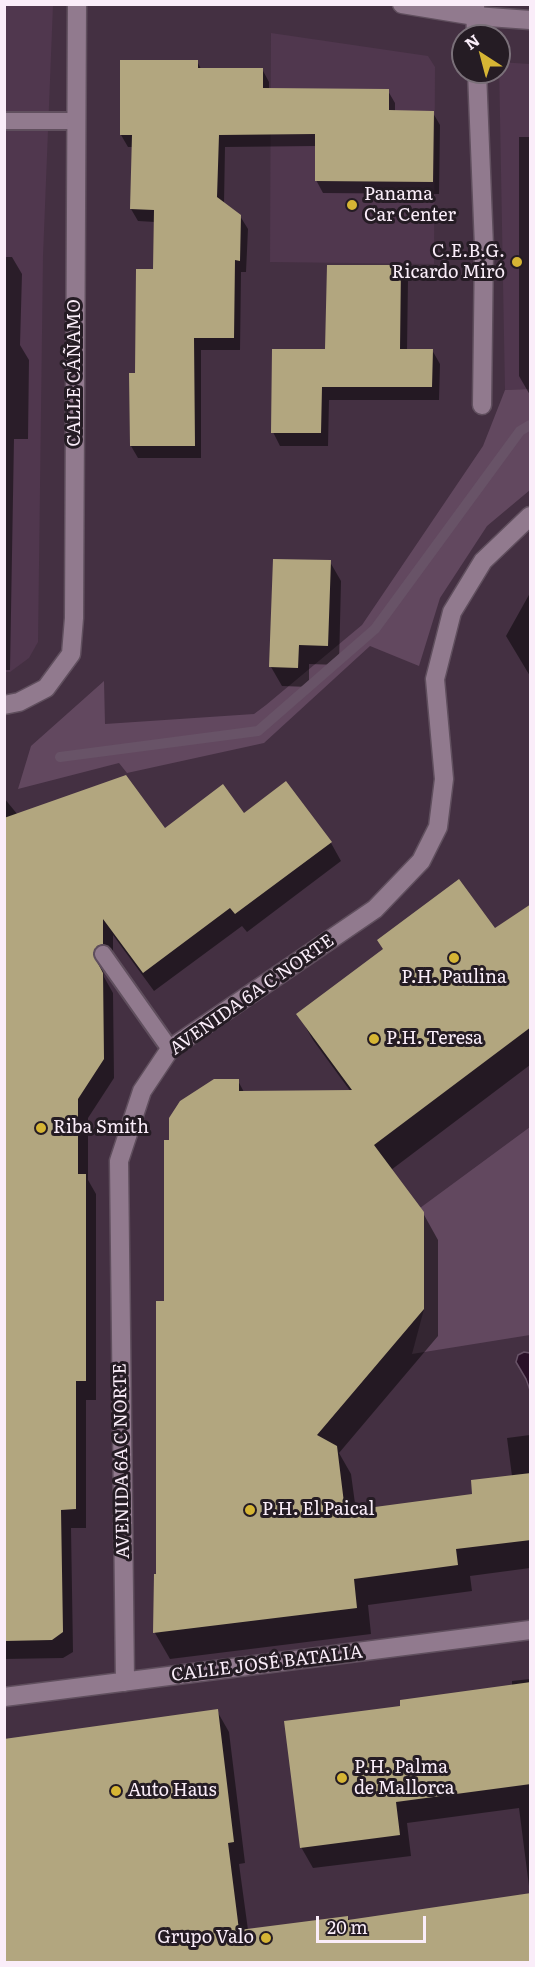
<!DOCTYPE html>
<meta charset="utf-8">
<style>
body{margin:0}
#map{position:relative;width:535px;height:1967px;overflow:hidden;background:#443042;font-family:Literata,serif}
canvas{display:block}
.frame{position:absolute;inset:0;border:6px solid #faedf9;pointer-events:none}
.north{position:absolute;left:451px;top:24px;width:60px;height:60px;box-sizing:border-box;background:#251c24;border:2px solid #7a7079;border-radius:50%;rotate:324deg;font-size:16px;font-weight:700;line-height:24px;text-align:center;color:#faedf9}
.north::after{content:'';display:block;margin:auto;width:21px;height:27px;background:#d6b534;clip-path:polygon(50% 0,100% 100%,50% 72%,0 100%)}
.scale{position:absolute;left:316px;top:1916px;width:110px;height:27px;box-sizing:border-box;border:3px solid #faedf9;border-top:0;padding-left:8px;font-size:18px;line-height:21px;white-space:nowrap;color:#faedf9;-webkit-text-stroke:4px #251c24;paint-order:stroke}
</style>
<div id="map">
<canvas width="535" height="1967"></canvas>
<div class="frame"></div>
<div class="north">N</div>
<div class="scale">20 m</div>
</div>
<script>
const c = document.querySelector('canvas').getContext('2d');
c.lineJoin = 'round';
function fillPath(path, color) { c.fillStyle = color; c.fill(path, 'evenodd'); }
const shape = rows => new Path2D(rows.map(r => 'M' + r).join(''));
function trace(path, color, width, dash) { c.strokeStyle = color; c.lineWidth = width; c.lineCap = dash ? 'butt' : 'round'; c.setLineDash(dash || []); c.stroke(path); }
function write(font, color, halo, rows, align = 'center') {
  c.font = font + ' Literata,serif'; c.lineWidth = 6; c.setLineDash([]); c.textBaseline = 'middle'; c.strokeStyle = halo; c.fillStyle = color; for (const [text, x, y, turn = 0] of rows) {
    c.save(); c.translate(x, y); c.rotate((+turn || 0) * Math.PI / 180); c.textAlign = isNaN(turn) ? turn : align; if (halo) c.strokeText(text, 0, 0); c.fillText(text, 0, 0); c.restore();
  }
}
const built = shape([
 [5,5,53,5,43,256,38,642,29,658,10,672,5,672],
 [271,33,428,56,435,67,434,264,270,262],
 [499,62,530,64,530,389,505,390]
]);
const green = shape([
 [530,389,530,490,487,526,440,598,419,666,370,646,264,743,127,773,119,763,18,789,31,746,104,681,105,724,254,714,266,705,362,625,483,446,505,390],
 [530,1127,530,1335,412,1354,424,1309,424,1213,420,1208]
]);
const water = shape([
 [524,1352,530,1353,530,1405,530,1390,526,1379,516,1362,518,1355,524,1352]
]);
const shadow = shape([
 [197,61,201,69,262,69,269,82,269,89,388,91,395,103,395,112,433,113,440,125,439,194,323,193,316,180,317,146,225,147,224,204,240,216,248,229,246,272,241,272,240,350,201,350,201,458,138,458,131,446,136,374,154,270,155,222,138,221,131,209,133,147,128,147,121,135],
 [519,137,530,137,530,395,519,376],
 [4,257,12,257,22,274,20,345,29,360,28,439,14,439,10,670,4,670],
 [401,267,408,280,407,350,432,350,440,364,439,400,329,400,328,446,280,446,273,432,327,350],
 [330,562,341,581,339,665,309,664,309,687,282,686,271,667],
 [530,593,530,676,506,636],
 [4,798,18,815,165,830,243,815,331,843,341,861,247,932,242,926,154,991,113,935,113,962,108,964,103,970,104,977,113,993,114,1078,88,1118,88,1180,96,1194,96,1400,86,1400,86,1528,71,1528,73,1652,63,1658,4,1659],
 [530,906,530,1065,391,1170,423,1213,438,1240,438,1336,339,1453,351,1474,356,1511,474,1495,512,1476,507,1438,530,1435,530,1568,470,1576,472,1591,368,1605,371,1634,170,1659,155,1633,155,1575,157,1575,171,1141,238,1081,244,1092,351,1092,313,1040,298,1014,495,930],
 [530,1679,530,1962,4,1962,4,1741,217,1711,229,1732,245,1863,239,1864,248,1930,348,1918,350,1921,530,1894,519,1808,407,1823,411,1856,313,1868,301,1847,402,1707,512,1686,512,1681]
]);
const stream = shape([
 [60,757,258,731,375,629,520,431,530,425]
]);
const building = shape([
 [120,60,198,60,198,68,263,68,263,88,389,89,389,110,434,111,433,182,315,181,315,134,219,135,217,197,241,215,240,261,235,260,234,338,194,338,195,446,130,446,129,373,135,373,136,269,153,269,154,210,130,209,132,135,120,135],
 [327,265,401,265,400,349,433,349,432,387,322,387,321,433,271,433,272,349,325,349],
 [273,559,331,560,328,646,299,645,298,668,269,667],
 [126,775,165,828,223,784,244,813,286,781,332,842,235,914,230,908,143,973,103,919,103,944,97,946,93,954,103,973,104,1059,78,1099,78,1174,86,1174,86,1381,76,1381,76,1509,61,1510,63,1632,52,1640,4,1641,4,818],
 [459,879,495,928,531,904,531,1027,374,1145,424,1212,424,1309,317,1435,337,1446,345,1511,472,1494,471,1480,531,1473,531,1540,456,1549,458,1565,354,1579,357,1608,153,1633,154,1574,156,1574,156,1301,164,1301,164,1140,169,1140,169,1118,180,1101,214,1079,239,1079,239,1091,352,1090,296,1014,383,949,377,940],
 [531,1682,531,1784,396,1802,400,1835,300,1848,284,1721,400,1706,400,1700],
 [218,1709,234,1842,228,1843,239,1930,348,1916,348,1920,531,1893,531,1962,4,1962,4,1739]
]);
const lane = shape([
 [4,121,76,121],
 [103,954,170,1049]
]);
const street = shape([
 [475,4,476,36],
 [477,72,484,247,482,405],
 [4,705,19,702,46,688,71,654,74,618,77,4],
 [125,1682,119,1161,142,1091,170,1049,375,909,421,861,438,827,444,779,435,679,452,612,483,561,530,516],
 [4,1697,530,1630]
]);
const secondary = shape([
 [402,4,475,16,530,20]
]);
const markers = [
 [352,205,6,"#d6b534"],
 [517,262,6,"#d6b534"],
 [454,958,6,"#d6b534"],
 [374,1039,6,"#d6b534"],
 [41,1128,6,"#d6b534"],
 [250,1510,6,"#d6b534"],
 [342,1778,6,"#d6b534"],
 [116,1791,6,"#d6b534"],
 [266,1938,6,"#d6b534"]
];
const poiNames = [
 ["Panama",364,195],
 ["Car Center",364,216],
 ["C.E.B.G.",505,252,"right"],
 ["Ricardo Miró",505,273,"right"],
 ["P.H. Paulina",454,978,"center"],
 ["P.H. Teresa",386,1039],
 ["Riba Smith",53,1128],
 ["P.H. El Paical",262,1510],
 ["P.H. Palma",354,1768],
 ["de Mallorca",354,1789],
 ["Auto Haus",128,1791],
 ["Grupo Valo",254,1938,"right"]
];
const streetNames = [
 ["CALLE CÁÑAMO",75,373,-90],
 ["AVENIDA 6A C NORTE",252,995,-35],
 ["AVENIDA 6A C NORTE",122,1461,-91],
 ["CALLE JOSÉ BATALIA",267,1664,-7]
];
fillPath(built, '#50374e');
fillPath(green, '#62485f');
fillPath(water, '#2a1128');
trace(water, '#685367', 1.5);
fillPath(shadow, '#0007');
trace(stream, '#685367', 10);
fillPath(building, '#b2a67f');
trace(lane, '#604f5e', 20);
trace(street, '#604f5e', 21);
trace(secondary, '#604f5e', 21);
trace(lane, '#917a8e', 16);
trace(street, '#917a8e', 18);
trace(secondary, '#917a8e', 18);
for (const [x, y, r, color] of markers) { const dot = new Path2D(); dot.arc(x, y, r, 0, 2 * Math.PI); c.fillStyle = color; c.fill(dot); trace(dot, '#251c24', 2); }
write('18px', '#faedf9', '#251c24', poiNames, 'left');
write('18px', '#faedf9', '#251c24', streetNames);
</script>
